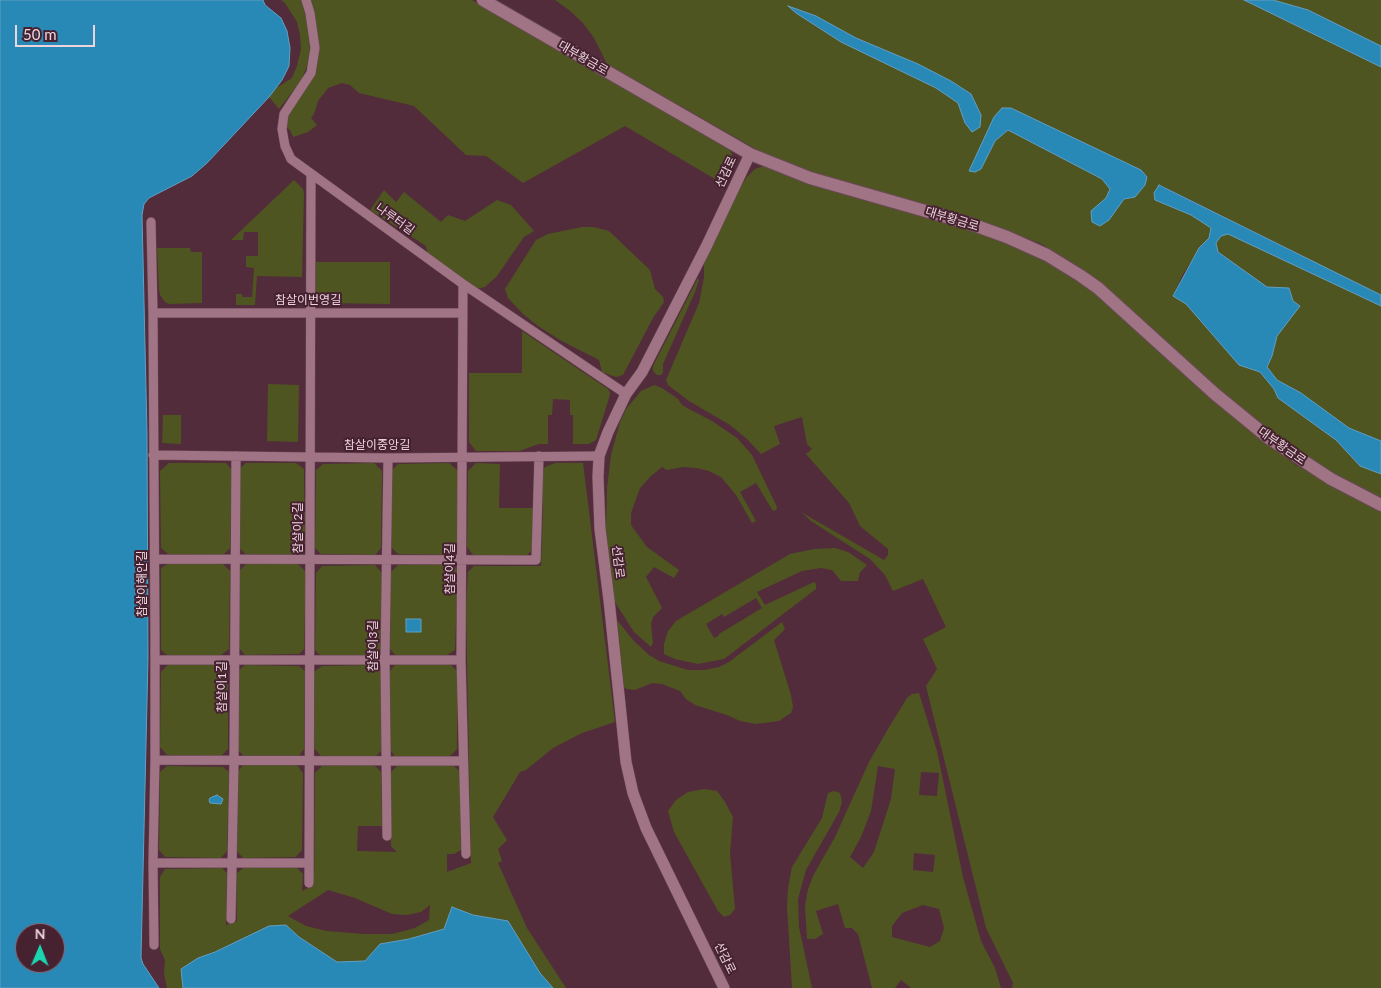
<!DOCTYPE html>
<meta charset="utf-8">
<style>
body{margin:0}
#map{position:relative;width:1381px;height:988px;overflow:hidden;background:#522c3b;font-family:Lato,sans-serif}
canvas{display:block}
.north{position:absolute;left:15px;top:923px;width:50px;height:50px;box-sizing:border-box;background:#462231;border:1px solid #886975;border-radius:50%;rotate:1deg;font-size:14px;font-weight:700;line-height:20px;text-align:center;color:#ecd3dc}
.north::after{content:'';display:block;margin:auto;width:18px;height:22px;background:#1bd5b1;clip-path:polygon(50% 0,100% 100%,50% 72%,0 100%)}
.scale{position:absolute;left:15px;top:25px;width:80px;height:22px;box-sizing:border-box;border:2px solid #ecd3dc;border-top:0;padding-left:6px;font-size:15px;line-height:18px;white-space:nowrap;color:#ecd3dc;-webkit-text-stroke:4px #462231;paint-order:stroke}
</style>
<div id="map">
<canvas width="1381" height="988"></canvas>
<div class="north">N</div>
<div class="scale">50 m</div>
</div>
<script>
const c = document.querySelector('canvas').getContext('2d');
c.lineJoin = 'round';
function fillPath(path, color) { c.fillStyle = color; c.fill(path, 'evenodd'); }
const shape = rows => new Path2D(rows.map(r => 'M' + r).join(''));
function trace(path, color, width, dash) { c.strokeStyle = color; c.lineWidth = width; c.lineCap = dash ? 'butt' : 'round'; c.setLineDash(dash || []); c.stroke(path); }
function write(font, color, halo, rows, align = 'center') {
  c.font = font + ' Lato,"Noto Sans KR",sans-serif'; c.lineWidth = 4; c.setLineDash([]); c.textBaseline = 'middle'; c.strokeStyle = halo; c.fillStyle = color; for (const [text, x, y, turn = 0] of rows) {
    c.save(); c.translate(x, y); c.rotate((+turn || 0) * Math.PI / 180); c.textAlign = isNaN(turn) ? turn : align; if (halo) c.strokeText(text, 0, 0); c.fillText(text, 0, 0); c.restore();
  }
}
const green = shape([
 [281,0,301,0,307,20,310,50,307,66,301,81,279,109,269,97,276,88,292,78,297,66,301,49,300,35,297,22,285,3],
 [310,0,472,0,726,145,732,154,732,164,730,174,725,185,625,126,523,183,486,156,466,155,414,106,359,93,350,85,342,83,328,88,318,101,314,114,311,118,317,125,308,132,293,137,290,130,287,128,286,121,288,115,314,76],
 [555,0,1244,0,1381,67,1381,295,1160,185,1155,200,1191,215,1211,228,1209,238,1199,249,1182,276,1173,296,1186,304,1239,365,1260,372,1274,389,1278,398,1336,440,1360,466,1381,474,1381,497,1377,496,1306,459,1217,390,1098,282,1042,244,1007,231,822,177,761,152,607,64,594,38,583,23,569,10],
 [789,7,816,16,856,38,918,64,951,81,971,94,981,115,965,123,958,103,936,88,841,42,796,13],
 [1011,108,1141,170,1135,197,1124,199,1109,220,1106,198,1110,188,1102,179,1008,130,995,141,970,171,994,117],
 [1273,0,1381,0,1381,46,1308,10],
 [764,166,791,177,1000,239,1029,251,1092,289,1255,435,1296,465,1335,487,1381,511,1381,988,1012,988,1013,983,986,928,926,686,937,669,923,639,946,627,923,579,893,591,885,575,870,559,811,521,801,512,884,560,888,555,888,549,860,526,849,503,806,454,812,449,807,444,802,417,774,426,780,444,761,454,747,439,730,425,689,401,668,385,666,380,699,303,704,278,704,264,713,243,733,198,747,177,755,169],
 [294,180,303,189,304,194,302,277,257,276,255,305,236,305,236,294,242,294,242,297,252,297,254,268,246,267,246,256,258,256,258,232,244,232,243,240,231,240],
 [384,190,396,202,404,192,441,222,448,215,465,221,497,200,511,205,534,231,524,237,497,276,485,287,476,289,428,256,426,246,370,210],
 [582,227,593,227,609,231,650,270,655,289,663,297,664,302,653,318,623,375,616,377,602,372,599,360,560,340,538,326,523,314,508,298,505,289,536,240,548,234],
 [1228,234,1381,306,1381,441,1349,428,1301,393,1276,380,1267,367,1272,356,1277,336,1293,301,1289,288,1267,287,1218,252,1216,243,1221,236],
 [157,248,190,248,191,252,202,252,202,303,169,304,165,302,160,295,159,290],
 [316,262,390,262,390,304,321,303,316,297],
 [698,278,699,280,695,292,663,364,663,373,661,375,657,375,653,371,653,366],
 [522,331,608,389,610,393,609,398,596,440,589,444,573,444,573,415,570,415,570,400,553,399,552,415,548,415,548,444,539,444,519,451,476,451,469,442,469,373,522,373],
 [268,384,299,385,298,442,267,441],
 [654,385,662,388,678,399,682,405,689,409,712,421,737,438,752,455,777,507,776,510,773,511,756,483,740,492,756,521,752,523,736,495,721,477,709,471,696,468,683,467,667,470,662,467,651,476,640,488,631,513,631,525,647,547,679,570,674,578,654,567,646,577,662,608,653,617,651,624,653,643,651,647,634,632,613,599,608,561,606,530,607,488,611,455,620,422,626,409,641,391],
 [163,415,181,415,181,444,162,443],
 [169,463,226,463,232,470,230,548,223,555,168,554,161,548,160,471],
 [246,463,296,463,304,469,305,547,298,555,245,554,239,547,239,469],
 [374,463,382,471,381,548,375,555,321,554,315,548,316,470,323,464],
 [449,463,457,470,457,548,450,555,398,554,392,548,392,470,398,464],
 [476,463,500,464,499,508,534,508,534,548,527,555,474,556,467,547,468,471],
 [555,463,583,463,615,722,582,733,553,748,526,770,520,772,493,817,507,840,498,849,502,861,498,863,527,928,566,988,553,988,540,973,508,921,473,915,452,907,444,929,409,939,380,944,365,961,337,962,299,937,286,925,198,958,181,969,183,988,167,988,164,974,165,960,160,949,160,877,165,869,222,868,227,873,226,925,237,921,236,874,243,868,297,868,303,874,302,891,314,885,315,773,322,766,374,765,381,772,382,826,358,826,357,851,397,852,391,846,391,772,398,765,454,766,460,772,461,850,454,854,447,854,447,872,471,863,466,607,468,572,474,566,541,566,543,507,542,472,545,467],
 [328,890,355,898,392,914,407,915,421,912,430,905,429,920,415,928,392,934,364,934,327,931,306,926,288,916],
 [835,548,848,552,867,565,860,572,858,581,841,581,832,570,821,568,802,571,757,592,765,605,814,582,816,584,816,589,724,659,698,664,675,659,664,654,664,644,668,631,676,621,790,554,814,549],
 [756,598,762,608,719,634,718,636,714,638,706,624,722,614,724,617],
 [169,563,222,563,230,571,229,649,220,656,168,656,161,650,161,568],
 [246,564,298,564,306,572,304,649,299,654,245,655,239,648,239,571],
 [375,565,382,573,380,650,372,656,321,656,315,650,316,573,322,566],
 [398,565,452,565,458,570,455,650,447,655,396,656,390,649,391,572],
 [617,620,633,640,649,655,659,661,688,670,704,670,719,667,729,662,782,622,785,629,774,640,791,695,793,707,791,713,779,721,756,724,740,721,727,715,695,705,686,699,680,691,662,684,652,683,635,690,627,689,624,687],
 [222,664,228,670,228,749,221,756,167,755,160,747,161,672,168,665],
 [245,665,299,666,305,671,304,749,299,756,244,756,237,749,238,671],
 [373,665,381,671,383,749,375,757,321,756,314,748,314,672,322,666],
 [395,665,451,665,457,671,457,749,450,756,395,757,390,749,389,672],
 [919,693,937,751,963,877,981,941,995,968,1001,988,911,988,901,980,895,988,872,988,858,934,852,928,845,928,838,904,816,911,823,934,815,939,807,939,805,906,808,889,814,874,835,837,869,762,888,729,907,698,912,694],
 [878,766,895,769,891,799,874,852,863,868,850,857,861,837,871,811],
 [921,772,939,773,937,796,919,795],
 [914,853,935,855,933,872,913,870],
 [923,905,939,909,944,928,940,941,930,947,892,937,892,926,902,913],
 [243,765,297,765,303,773,302,850,296,857,243,858,237,851,238,771],
 [167,766,223,767,229,772,227,851,221,858,165,857,159,850,160,772],
 [704,789,717,791,725,802,733,817,730,853,735,909,730,915,724,917,718,911,674,832,668,811,676,800,688,792],
 [834,791,840,793,842,802,839,812,806,870,798,899,799,927,812,988,792,988,787,907,788,888,792,867,822,818,828,793]
]);
const water = shape([
 [0,0,263,0,265,5,281,18,287,31,290,48,289,66,282,80,269,97,207,163,192,176,149,198,144,204,142,215,147,433,148,658,141,958,143,964,159,988,0,988,0,0],
 [25,933,55,933,55,963,25,963,25,933],
 [1244,0,1273,0,1308,10,1381,46,1381,67,1244,0],
 [788,6,816,16,856,38,918,64,951,81,971,94,981,115,980,127,972,132,965,123,958,103,936,88,841,42,796,13,788,6],
 [1002,108,1011,108,1141,170,1147,177,1145,185,1135,197,1124,199,1109,220,1100,226,1092,222,1091,211,1106,198,1110,189,1102,179,1008,130,995,141,981,169,975,172,969,171,994,117,1002,108],
 [1159,185,1381,295,1381,306,1228,234,1221,236,1216,243,1218,252,1267,287,1289,288,1293,301,1300,306,1277,336,1272,356,1267,367,1277,380,1301,393,1349,428,1381,441,1381,474,1360,466,1336,440,1278,398,1274,389,1260,372,1239,365,1186,304,1173,296,1199,248,1209,238,1211,228,1191,215,1155,200,1154,193,1159,185],
 [406,619,421,619,421,632,406,632,406,619],
 [217,795,223,799,221,804,210,803,209,800,210,798,217,795],
 [452,907,473,915,508,921,540,973,553,988,183,988,181,969,198,958,215,952,269,926,286,925,299,937,337,962,365,961,380,944,409,939,444,929,452,907]
]);
const minor = shape([
 [306,0,310,13,315,48,311,73,284,114,282,129,285,146,291,159,463,284,626,394],
 [151,222,153,313,155,637,155,760,153,863,154,945],
 [463,284,461,660,466,854],
 [153,313,463,313],
 [153,455,388,458,599,456],
 [155,559,536,560,539,456],
 [155,660,461,660],
 [155,760,463,761],
 [387,836,385,660,388,458],
 [153,863,309,863],
 [309,883,311,174],
 [231,919,234,761,236,456]
]);
const tertiary = shape([
 [724,988,646,828,633,793,626,762,609,600,600,529,598,477,599,456,608,432,626,394,642,372,706,247,750,154]
]);
const secondary = shape([
 [483,0,750,154,810,178,971,224,1007,237,1047,255,1081,276,1098,288,1215,394,1270,439,1331,479,1381,505]
]);
const streetNames = [
 ["대부황금로",583,58,30],
 ["선감로",726,172,-65],
 ["나루터길",395,219,36],
 ["대부황금로",952,219,17],
 ["참살이번영길",308,300],
 ["참살이중앙길",377,445],
 ["대부황금로",1282,446,35],
 ["참살이2길",298,528,-90],
 ["선감로",618,562,83],
 ["참살이4길",450,569,-90],
 ["참살이해안길",142,584,-90],
 ["참살이3길",373,646,-90],
 ["참살이1길",222,687,-90],
 ["선감로",725,958,64]
];
fillPath(green, '#4f5520');
fillPath(water, '#2889b7');
trace(water, '#639fc2', 1);
trace(minor, '#694956', 10);
trace(tertiary, '#694956', 12);
trace(secondary, '#694956', 14);
trace(minor, '#a07485', 9);
trace(tertiary, '#a07485', 11);
trace(secondary, '#a07485', 12);
write('12px', '#ecd3dc', '#462231', streetNames);
</script>
